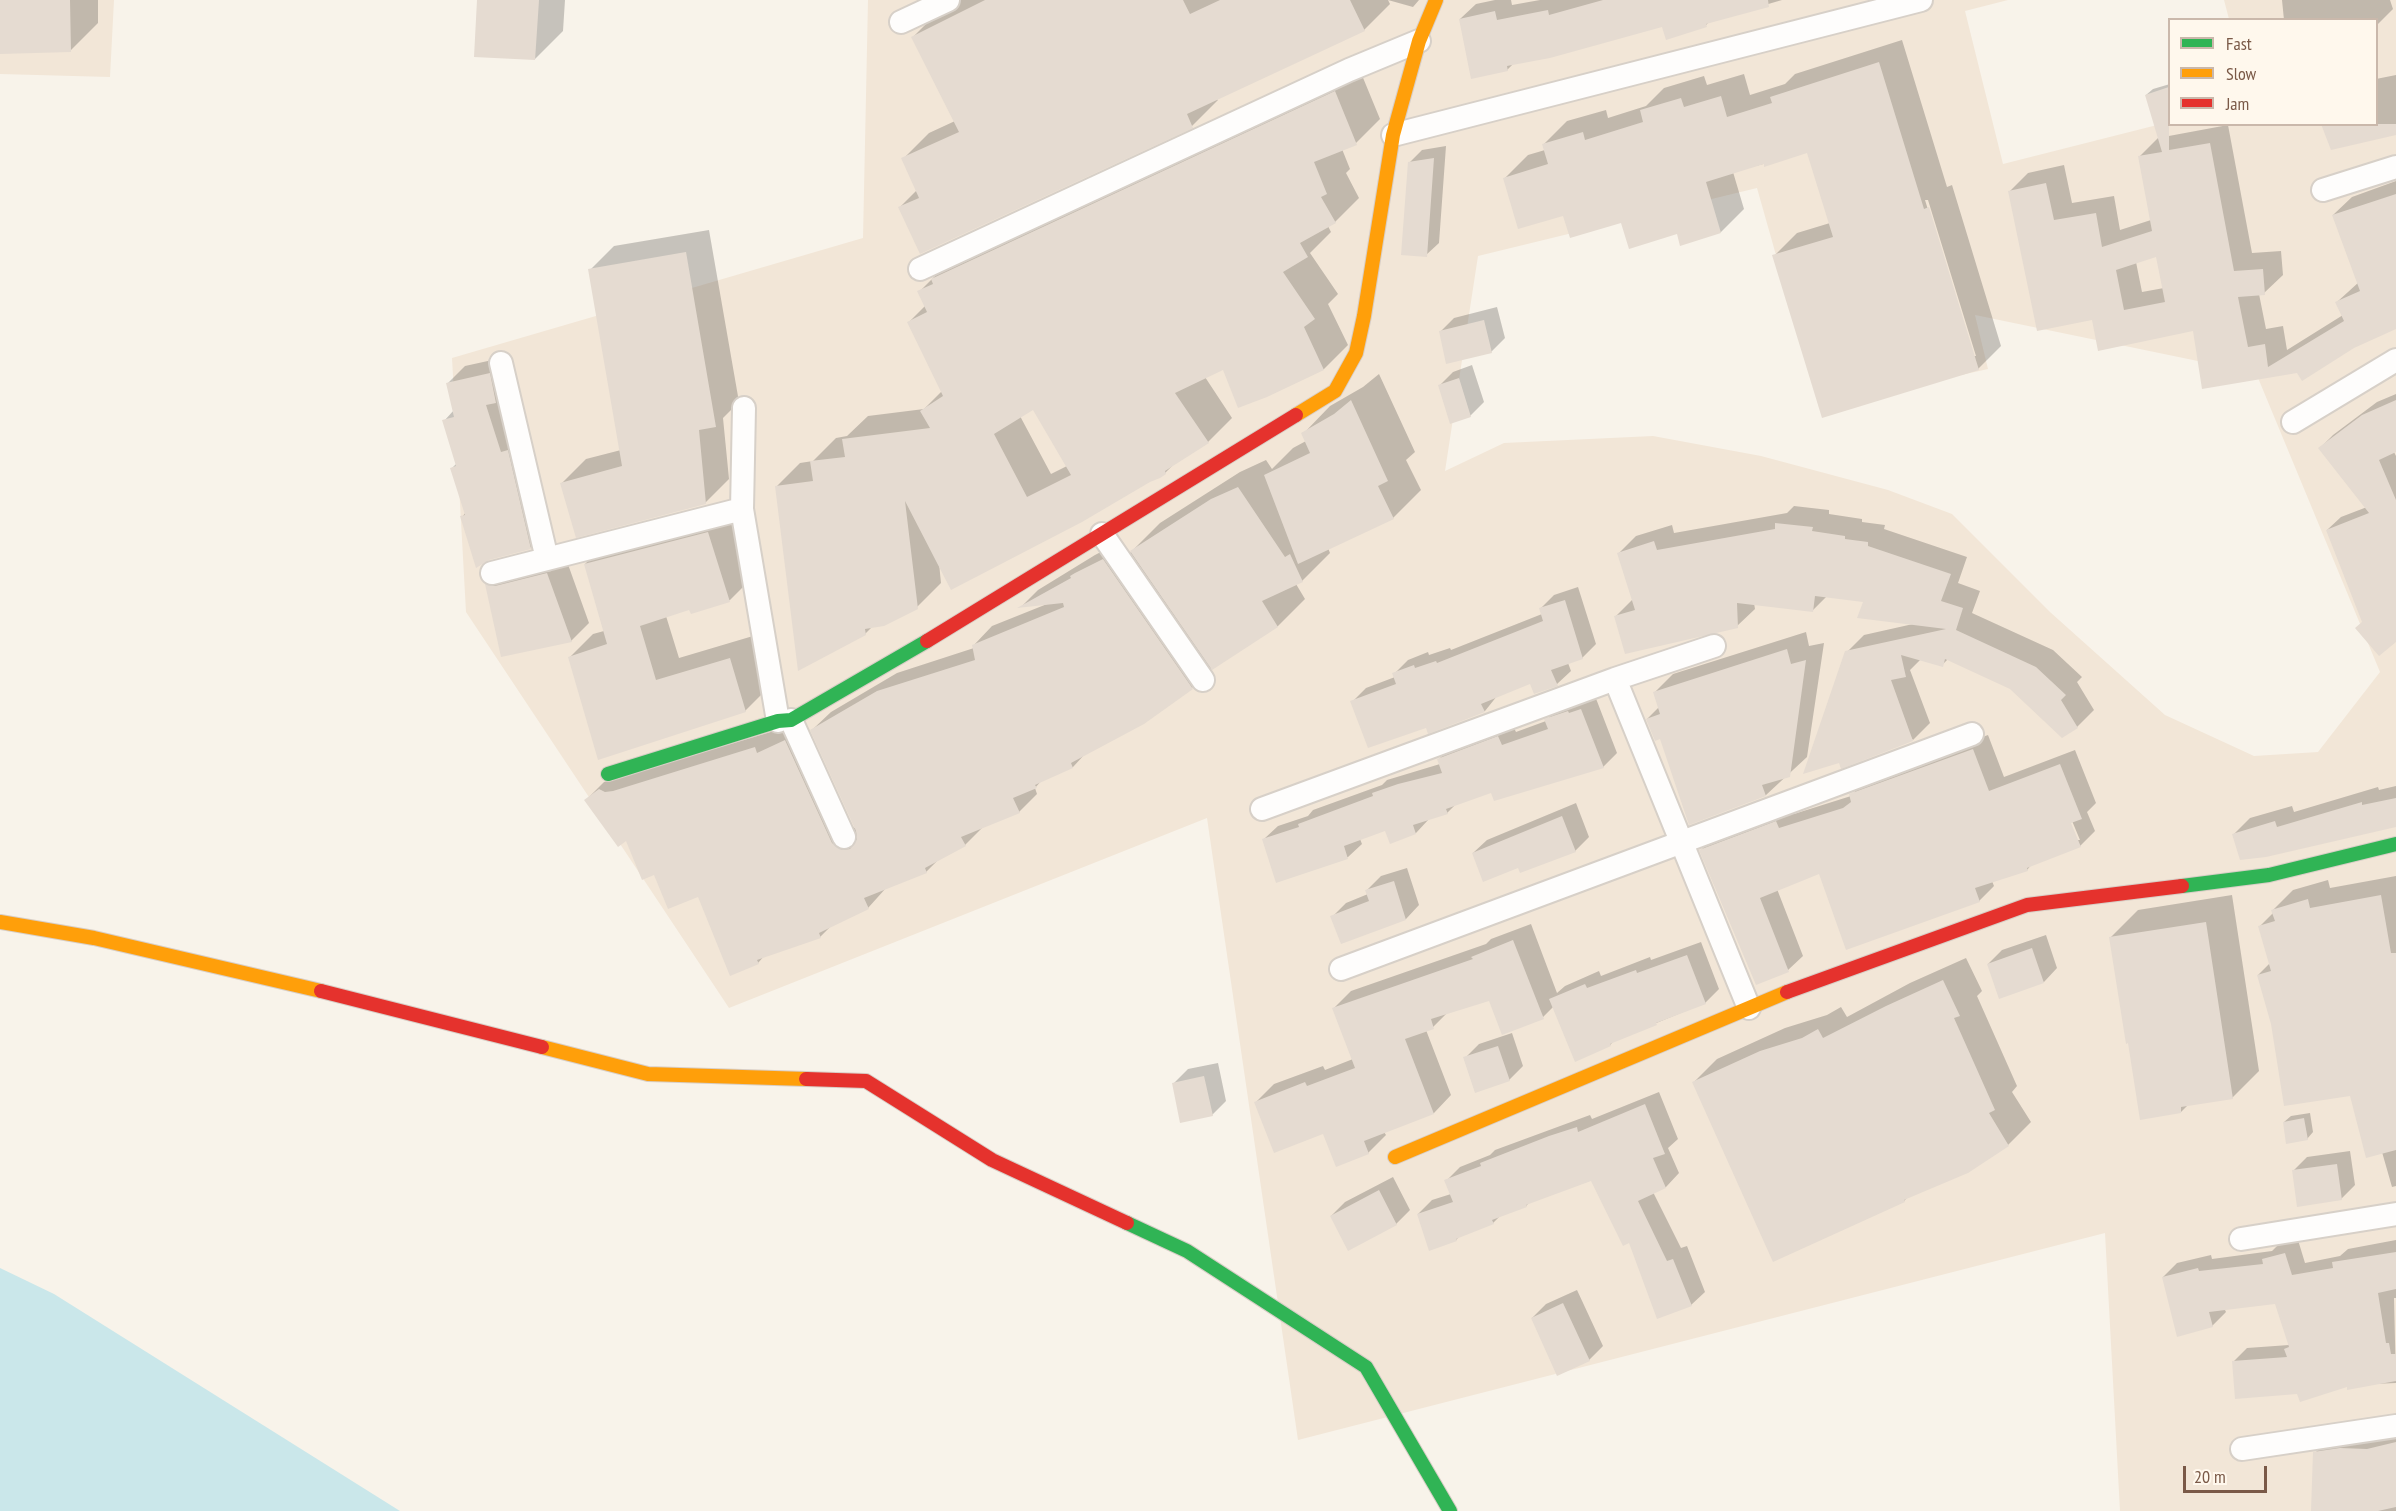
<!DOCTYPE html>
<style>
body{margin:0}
#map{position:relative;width:2396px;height:1511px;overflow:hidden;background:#f8f3ea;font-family:"PT Sans Narrow",sans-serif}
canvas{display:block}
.legend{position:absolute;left:2168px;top:18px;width:210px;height:108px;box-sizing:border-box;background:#fff8ed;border:2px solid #cab8ab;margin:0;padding:8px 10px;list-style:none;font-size:18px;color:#7a5947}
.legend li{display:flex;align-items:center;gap:12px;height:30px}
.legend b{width:30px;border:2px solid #cab8ab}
.scale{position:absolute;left:2183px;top:1466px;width:84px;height:27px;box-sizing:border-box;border:3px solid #7a5947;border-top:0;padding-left:8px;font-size:18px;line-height:21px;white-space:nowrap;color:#7a5947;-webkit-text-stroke:4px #fff8ed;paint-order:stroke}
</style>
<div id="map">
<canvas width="2396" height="1511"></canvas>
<ul class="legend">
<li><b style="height:8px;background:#30b455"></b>Fast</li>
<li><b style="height:8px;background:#ff9f0a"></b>Slow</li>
<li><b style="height:8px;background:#e5322d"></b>Jam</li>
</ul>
<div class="scale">20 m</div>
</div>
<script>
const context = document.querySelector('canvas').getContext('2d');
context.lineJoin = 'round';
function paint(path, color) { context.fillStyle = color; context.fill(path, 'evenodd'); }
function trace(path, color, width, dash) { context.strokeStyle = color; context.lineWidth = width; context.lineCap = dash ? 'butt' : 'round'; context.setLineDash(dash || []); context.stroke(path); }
paint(new Path2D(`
 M0 0H114L110 77 0 74Z
 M868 0H2008L1965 11 2003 164 2169 122 2170 124H2376V20L2229 19 2224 0H2396V1511H2120L2105 1233 1298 1440 1207 818 729 1008 466 612 452 358 863 238ZM1757 188 1819 407 1988 369 1975 315 2256 373 2380 672 2318 752 2254 756 2165 715 2050 612 1952 514 1888 490 1761 456 1653 436 1504 443 1445 471 1478 256Z`), '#f2e6d7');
paint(new Path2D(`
 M0 1268 54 1294 400 1511H0Z`), '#cae7ea');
paint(new Path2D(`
 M0 0H98V23L70 51 0 53Z
 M479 0H565L563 31 535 59Z
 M961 0H1419L1413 7 1388 0 1390 4 1364 30 1217 99 1218 100 1192 126 900 207 917 190 903 159 929 133 955 121 913 37 939 11Z
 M1495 0H1511L1512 5 1540 0H1782L1710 21 1706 25 1663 26 1514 63 1507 70 1460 19 1476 4Z
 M2282 0H2390L2393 9 2376 26V20H2284Z
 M1902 40 1947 187 1952 185 2001 346 1978 369 1774 256 1797 233 1830 223 1808 152 1733 172 1744 209 1721 232 1681 244 1678 233 1622 221 1564 214 1505 178 1528 155 1545 150 1544 144 1567 121 1606 110 1608 118 1646 106 1664 88 1704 76 1707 85 1744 74 1750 95 1785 84 1795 74ZM1925 200H1928L1976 356H1973Z
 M1359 68 1380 119 1356 143 1342 149 1350 169 1346 173 1359 198 1335 222 1328 226 1331 232 1310 253 1338 294 1328 304 1348 345 1324 369 1267 396 1224 368 1205 377 1232 418 1208 442 1175 463 1165 473 939 563 941 583 917 607 873 626 865 634 776 487 800 463 813 461 836 438 847 436 868 416 924 409 942 391 909 322 926 305 919 292 943 268ZM1034 408 1067 466 1051 474 1020 416Z
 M2396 75V134L2376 124V79Z
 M2170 84V110L2152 115 2146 95 2153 89Z
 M2228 125 2252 253 2281 251 2283 275 2264 293 2259 294 2266 329 2283 326 2287 350 2343 315 2337 302 2359 282 2333 215 2352 197 2396 181V327L2298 372 2204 387 2194 329 2093 318 2010 191 2028 173 2064 165 2072 203 2114 196 2120 230 2151 220 2139 157 2158 138ZM2158 255 2164 288 2142 292 2136 262Z
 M1446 146 1439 243 1426 255 1410 162 1422 150Z
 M709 230 739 402 723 418 729 479 705 503 562 483 586 459 621 450 590 270 614 246Z
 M1497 307 1505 338 1491 352 1440 332 1454 318Z
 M506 357 547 531 530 548 462 517 466 512 452 468 457 463 444 421 454 410 448 383 465 366Z
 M1472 365 1484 402 1470 416 1440 385 1453 372Z
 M1379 374 1415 452 1406 460 1421 490 1393 518 1328 548 1330 553 1302 581 1296 584 1305 599 1278 626 1210 669 1192 688 1144 723 1085 754 1073 767 1042 780 1035 788 1037 794 1019 812 984 826 965 845 939 859 926 872 886 888 868 908 831 926 820 937 765 955 758 963 699 895 655 873 626 839 586 800 604 782 804 722 850 824 857 830 812 730 831 712 897 673 974 648V645L992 626 1047 604 1022 606 1038 590 1095 555 1122 541 1130 553 1160 523 1240 472 1266 460 1272 469 1293 448 1306 441 1303 434 1330 406 1363 387Z
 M2396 394V451L2394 452 2396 456V640L2364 621 2327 530 2341 517 2367 507 2320 448 2333 435 2377 402Z
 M1794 506 1829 510V514L1862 519V522L1885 525 1884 529 1967 557 1958 583 1980 591 1972 613 2053 650 2082 677 2077 682 2094 710 2077 727 2011 688 1948 659 1942 665 1921 659 1910 670 1930 723 1913 740 1847 652 1864 635 1913 624 1865 601 1827 596 1812 611 1754 603 1755 609 1737 626 1616 616 1633 599 1619 553 1636 536 1672 525 1674 533 1787 513Z
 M731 510 752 578 730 600 692 613 690 608 666 616 679 658 753 636 768 688 745 711 570 657 593 634 604 631 585 564 608 541Z
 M565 556 589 623 571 641 487 585 505 567Z
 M1578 587 1596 644 1582 658 1568 663 1571 671 1557 684 1531 682 1497 696 1485 711 1427 726 1352 702 1366 688 1395 677 1394 674 1408 660 1428 652 1429 655 1450 648 1451 650 1542 614 1540 609 1554 595Z
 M1806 632 1809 646 1824 643 1807 757 1766 795 1690 823 1661 738 1647 719 1659 707 1655 692 1673 674Z
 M1595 696 1617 753 1603 767 1492 791 1456 804 1447 813 1429 819 1416 833 1386 829 1360 839 1362 844 1348 857 1277 881 1264 839 1278 826 1308 816 1313 810 1382 785 1387 780 1440 764 1439 759 1453 745 1512 724 1516 732 1546 721 1560 706Z
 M1988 735 2004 777 2075 750 2096 803 2087 812 2095 831 2080 846 2032 864 2027 870 1992 881 1994 886 1979 901 1820 872 1777 889 1803 956 1788 970 1701 850 1716 835 1791 807 1794 814 1851 796 1865 780ZM2070 816 2080 840H2076L2067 817Z
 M2396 786V825L2234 834 2250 818 2292 806 2294 812 2378 787 2379 790Z
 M1576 803 1589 837 1575 851 1519 866 1473 853 1487 840Z
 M1407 868 1419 905 1406 919 1332 917 1346 903 1368 894 1367 890 1381 876Z
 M2396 876V1043L2272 1023 2258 975 2270 963 2260 926 2274 912 2273 910 2293 890 2328 880 2330 888Z
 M2232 895 2259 1071 2232 1098 2189 1104 2181 1112 2111 937 2138 910Z
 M1531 924 1557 993 1565 986 1599 971 1601 976 1650 957 1651 960 1701 942 1719 989 1705 1003 1615 1040 1610 1045 1554 1006 1543 1017 1490 999 1448 1012 1433 1027 1426 1030 1451 1095 1434 1113 1384 1132 1386 1135 1368 1153 1256 1102 1274 1084 1323 1066 1325 1070 1353 1059 1334 1008 1351 991 1486 944 1491 939Z
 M2046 935 2057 968 2044 982 1988 964 2002 950Z
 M1966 958 1982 991 1977 996 2017 1086 2012 1092 2031 1122 2008 1145 1908 1197 1904 1201 1694 1082 1717 1059 1785 1028 1827 1015 1841 1007 1847 1017 1910 983Z
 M1512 1033 1523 1066 1509 1080 1465 1058 1479 1044Z
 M2396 1051V1186L2392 1187 2382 1152Z
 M1218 1063 1226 1101 1212 1115 1174 1083 1188 1069Z
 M1659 1092 1678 1139 1668 1148 1679 1173 1666 1187 1653 1192 1681 1248 1687 1246 1705 1292 1691 1305 1629 1241 1592 1180 1530 1202 1526 1206 1500 1216 1493 1223 1460 1236 1456 1240 1418 1214 1432 1200 1451 1194 1446 1181 1460 1167 1490 1155 1495 1150 1590 1115 1592 1119Z
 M2310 1113 2313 1132 2307 1139 2284 1122 2291 1116Z
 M2350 1151 2355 1185 2341 1199 2293 1171 2307 1157Z
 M1393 1177 1410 1210 1396 1224 1349 1249 1331 1216 1345 1202Z
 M2298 1240 2305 1263 2340 1256 2348 1249 2396 1240V1298H2394L2396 1383 2348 1385 2299 1393 2234 1361 2247 1348 2289 1345 2277 1302 2224 1308 2226 1312 2212 1326 2163 1277 2177 1263 2211 1255 2212 1259 2272 1251 2277 1246Z
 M1577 1290 1603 1346 1589 1360 1532 1318 1546 1304Z
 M2396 1432V1511H2313L2315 1453 2329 1439Z`), '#0003');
paint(new Path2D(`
 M0 0H70L71 52 0 54Z
 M477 0H539L535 60 474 57Z
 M985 0H1183L1190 14 1220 0H1350L1365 31 1187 114 1193 128 920 254 898 207 919 198 901 158 959 132 911 37Z
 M1603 0H1768L1769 7 1706 24 1707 27 1666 40 1662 27 1550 58 1507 66 1508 71 1471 79 1459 19 1495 11 1497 20 1548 10 1549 15Z
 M1879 62 1924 209 1929 207 1979 370 1822 418 1772 255 1833 237 1807 153 1764 167V164L1706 182 1721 233 1680 246 1677 234 1629 249 1621 223 1570 238 1563 216 1518 229 1503 178 1548 164 1542 144 1583 132 1585 140 1643 122 1640 110 1681 98 1684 107 1721 96 1727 117 1772 103 1770 97Z
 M2169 87V150L2210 143 2234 271 2263 269 2265 295 2238 297 2248 347 2265 344 2268 367 2344 321 2335 302 2360 291 2332 215 2396 194V329L2354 348 2302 381 2297 373 2202 389 2193 331 2098 351 2092 320 2037 331 2008 191 2046 183 2054 220 2096 213 2102 247 2152 231 2138 156 2162 152 2145 95ZM2156 257 2165 302 2124 310 2116 270Z
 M1335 91 1357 145 1314 162 1327 194 1321 197 1336 223 1300 243 1308 257 1283 272 1315 319 1304 327 1324 370 1267 397 1238 408 1223 370 1175 393 1209 443 1165 471 1166 474 1160 478 1150 482 1082 522 951 590 905 501 918 609 884 626 865 629 866 635 798 671 775 486 813 481 810 461 845 457 842 439 930 428 920 411 943 396 907 322 927 312 917 291 933 284 931 279ZM1033 410 1071 475 1027 497 994 434Z
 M2321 124H2396V135L2331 150Z
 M1434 158 1427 257 1401 255 1408 162Z
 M686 252 716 427 699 430 706 504 576 538 560 483 622 466 588 269Z
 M1484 320 1492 353 1446 364 1439 331Z
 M490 373 496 403 486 405 501 452 508 450 531 549 489 560 476 568 460 516 465 515 450 468 456 466 442 420 454 417 446 383Z
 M1459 378 1471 417 1450 424 1438 385Z
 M1351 400 1388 481 1378 486 1394 519 1298 564 1264 475 1310 453 1301 433 1334 414Z
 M2396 400V452L2379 460 2396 500V642L2379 656 2355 628 2362 622 2326 530 2369 513 2318 448 2362 415Z
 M1238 487 1285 557 1290 554 1303 582 1262 601 1278 627 1212 670 1130 551 1211 499Z
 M1775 523 1813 527 1812 531 1845 536V539L1868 542V546L1951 574 1941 601 1963 608 1956 630 2036 667 2066 695 2061 700 2078 728 2062 738 2010 689 1945 659 1943 667 1901 655 1906 677 1891 680 1913 741 1841 769 1839 763 1803 774 1845 651 1946 629 1857 618 1863 602 1815 596 1813 612 1737 603 1738 628 1625 654 1614 616 1635 610 1617 553 1654 541 1657 550 1775 529Z
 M708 532 730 602 691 614 689 610 640 626 656 680 730 658 746 712 598 760 568 657 607 644 584 564Z
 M1103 559 1193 689 1144 724 1071 763 1073 768 1035 785 1037 788 1013 798 1020 813 961 837 966 846 925 868 927 873 864 898 869 909 819 933 821 938 757 960 759 964 730 976 698 897 668 909 654 875 642 880 626 841 618 847 584 800 599 789 605 792 613 791 755 747 757 753 785 740 832 843 842 850 850 849 857 839 856 831 810 730 877 691 975 660 972 645 1064 607 1063 603 1017 608 1071 578 1070 576 1075 573Z
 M547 573 572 642 501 657 485 584 495 586Z
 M1565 600 1583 659 1551 670 1558 686 1534 694 1530 684 1481 704 1485 712 1428 734 1426 728 1368 748 1350 701 1396 684 1392 673 1414 665 1415 668 1436 661 1437 663 1543 621 1539 608Z
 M1787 649 1791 664 1806 660 1790 777 1762 785 1766 796 1689 825 1660 739 1655 741 1646 719 1660 714 1653 692Z
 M1581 709 1604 768 1494 801 1491 793 1446 809 1448 814 1413 825 1416 834 1390 844 1385 831 1344 846 1348 859 1276 883 1262 839 1299 827 1298 824 1373 796 1372 793 1398 784 1442 773 1437 759 1498 736 1502 745 1548 729 1544 719 1568 711 1569 713Z
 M1973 749 1989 791 2060 764 2082 819 2071 823 2081 847 2027 868 2028 871 1975 888 1980 902 1846 950 1819 874 1760 898 1789 972 1756 985 1699 850 1776 821 1779 828 1843 808 1851 802 1849 794Z
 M2396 798V827L2266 857 2240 860 2232 834 2275 821 2277 827 2362 802V805Z
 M1562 816 1576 852 1520 873 1518 868 1483 882 1472 853Z
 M1394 881 1406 920 1341 944 1330 916 1369 901 1365 890Z
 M2381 895 2391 953H2396V1150L2366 1158 2350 1096 2284 1106 2271 1024 2257 975 2271 971 2258 926 2275 921 2271 910 2308 899 2310 908Z
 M2206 922 2233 1099 2181 1107V1113L2140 1120 2128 1043 2126 1044 2109 937Z
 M1513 940 1544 1019 1502 1035 1489 1001 1431 1019 1434 1029 1405 1039 1434 1114 1364 1141 1369 1154 1336 1167 1323 1134 1274 1153 1254 1102 1305 1082 1307 1086 1355 1068 1332 1008 1473 959 1471 957Z
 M2032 948 2044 983 1999 999 1987 964Z
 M1687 955 1706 1004 1656 1023 1657 1025 1610 1044 1611 1046 1575 1062 1549 999 1585 984 1587 988 1636 970 1637 973Z
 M1943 980 1960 1016 1954 1018 1995 1110 1989 1113 2009 1146 1968 1173 1904 1200 1905 1202 1773 1262 1692 1082 1760 1051 1802 1038 1818 1029 1823 1038 1886 1006Z
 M1498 1046 1510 1081 1475 1093 1463 1057Z
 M1204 1076 1213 1116 1180 1123 1172 1083Z
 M1645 1104 1665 1154 1653 1158 1666 1188 1638 1201 1667 1261 1673 1259 1692 1306 1657 1319 1629 1243 1623 1246 1591 1181 1526 1205 1527 1207 1492 1220 1494 1224 1456 1239 1457 1241 1429 1251 1417 1214 1453 1202 1444 1180 1481 1166 1480 1163 1549 1136 1577 1127 1578 1132Z
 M2304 1118 2308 1140 2286 1144 2283 1122Z
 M2337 1164 2342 1200 2297 1207 2292 1170Z
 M1379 1190 1397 1225 1348 1251 1330 1216Z
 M2396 1252V1289L2378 1293 2386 1343H2389L2391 1354H2396V1381L2347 1390V1387L2300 1402 2297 1394 2235 1399 2232 1361 2287 1357 2284 1349 2289 1347 2275 1304 2209 1312 2213 1327 2177 1337 2162 1277 2198 1268 2199 1271 2263 1264 2262 1259 2285 1253 2292 1275 2333 1268 2332 1262Z
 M1563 1303 1590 1361 1557 1376 1531 1318Z
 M2396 1442V1507L2378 1511H2311L2313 1452 2340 1448 2367 1449Z`), '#e5dbd1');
const street = new Path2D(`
 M901 22 948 0
 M1393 135 1921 0
 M2323 190 2396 167
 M920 269 1349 70 1419 41
 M501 363 547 559
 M2293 422 2396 360
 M742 509 744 408
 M1102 534 1203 680
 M492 573 742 509 778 721
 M1615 679 1749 1008
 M791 720 844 837
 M1262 809 1615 679 1714 646
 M1341 969 1972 734
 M2241 1239 2396 1214
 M2242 1449 2396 1426`);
const fast = new Path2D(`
 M608 774 778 721 791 720 927 641
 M2182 886 2269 875 2396 844
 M1127 1223 1187 1251 1366 1367 1450 1511`);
const slow = new Path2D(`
 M1296 415 1335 391 1356 353 1364 316 1393 135 1419 41 1436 0
 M0 922 94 938 321 991
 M542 1047 648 1074 806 1079
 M1395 1157 1787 992`);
const jam = new Path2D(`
 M927 641 1296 415
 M321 991 542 1047
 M1787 992 2027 905 2182 886
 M806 1079 866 1081 992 1160 1127 1223`);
trace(street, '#d7d0c8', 26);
trace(fast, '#d8cec6', 16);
trace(slow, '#d8cec6', 16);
trace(jam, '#d8cec6', 16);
trace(street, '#fefdfc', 22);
trace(fast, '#30b455', 14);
trace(slow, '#ff9f0a', 14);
trace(jam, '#e5322d', 14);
</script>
